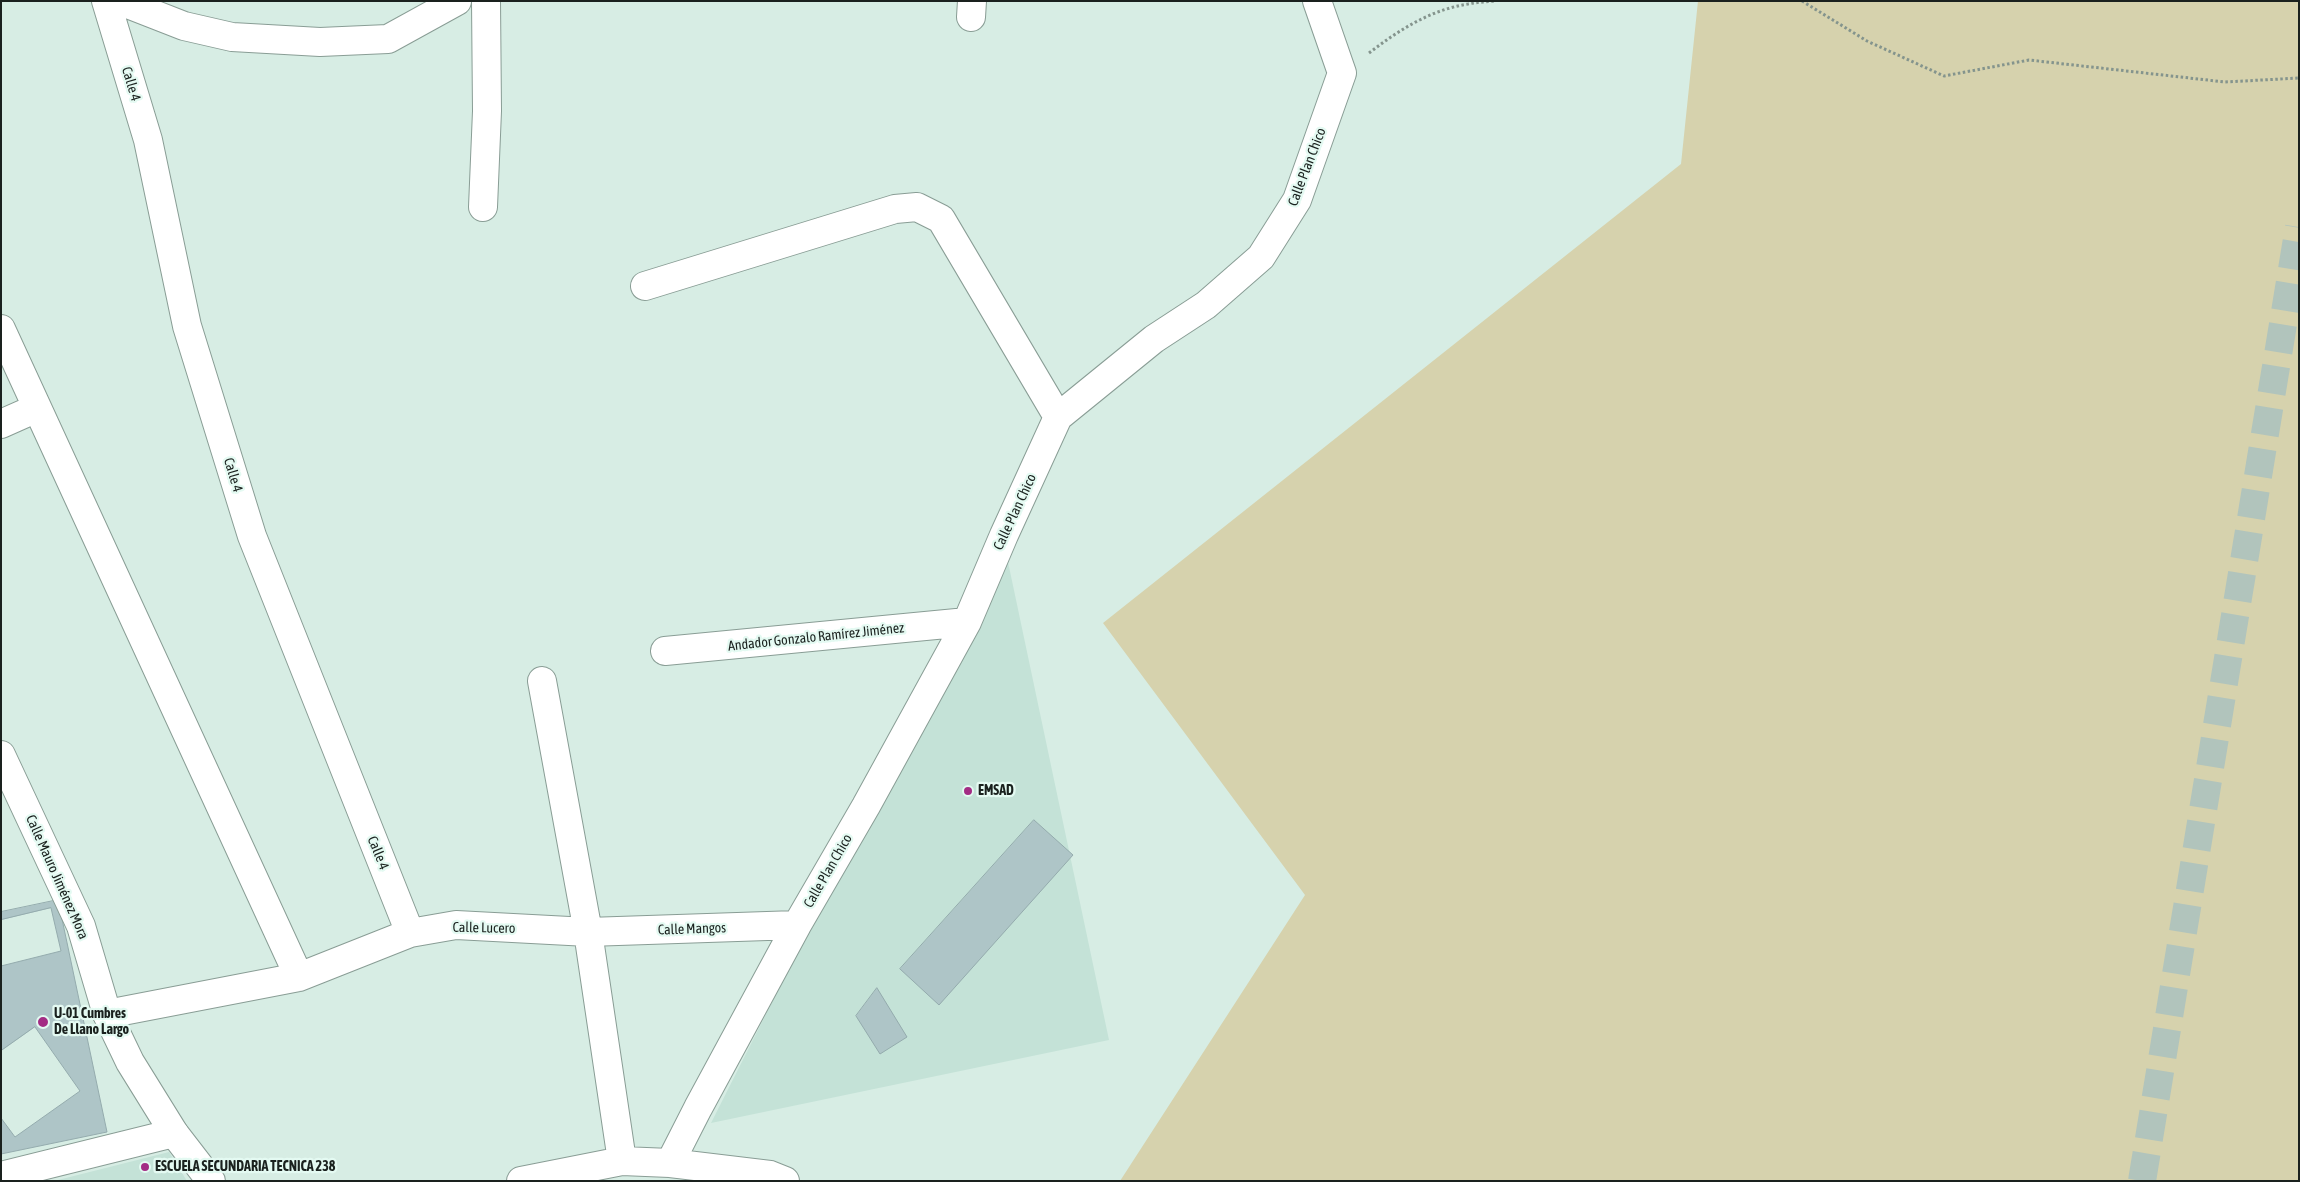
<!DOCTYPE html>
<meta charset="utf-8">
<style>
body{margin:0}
#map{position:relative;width:2300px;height:1182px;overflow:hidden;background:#d7ede4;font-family:"Asap Condensed",sans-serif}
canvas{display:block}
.frame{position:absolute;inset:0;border:2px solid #1a211e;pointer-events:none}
</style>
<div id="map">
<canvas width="2300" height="1182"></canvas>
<div class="frame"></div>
</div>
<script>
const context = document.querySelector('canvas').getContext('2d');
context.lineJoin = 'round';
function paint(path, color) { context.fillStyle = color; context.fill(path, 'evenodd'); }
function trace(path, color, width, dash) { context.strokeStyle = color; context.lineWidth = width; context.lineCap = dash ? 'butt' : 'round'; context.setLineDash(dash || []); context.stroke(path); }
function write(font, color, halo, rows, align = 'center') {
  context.font = font + ' "Asap Condensed",sans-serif'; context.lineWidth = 4.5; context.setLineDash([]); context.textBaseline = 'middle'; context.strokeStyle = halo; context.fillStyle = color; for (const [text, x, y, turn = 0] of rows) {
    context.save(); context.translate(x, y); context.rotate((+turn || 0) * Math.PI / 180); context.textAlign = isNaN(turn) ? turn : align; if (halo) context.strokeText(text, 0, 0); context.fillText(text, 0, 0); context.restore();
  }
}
paint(new Path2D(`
 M1004 543 1109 1040 711 1123Z
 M169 1152 187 1181H54Z`), '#c4e2d7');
paint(new Path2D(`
 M1698 1H2299V1181H1120L1305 895 1103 623 1681 164Z`), '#d6d2ad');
const building = new Path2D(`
 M1034 820 1073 855 939 1005 900 969Z
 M58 900 107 1132 1 1154V912Z
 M51 908 61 951 1 966V920Z
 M877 988 907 1037 880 1054 856 1016Z
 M35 1027 80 1091 15 1137 1 1118V1051Z`);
paint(building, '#aec5c7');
trace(building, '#94abad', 1);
trace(new Path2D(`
 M2142 1181 2299 227`), '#b1c4bc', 28, [28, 14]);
const minor = new Path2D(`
 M106 1 148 140 187 326 252 536 410 933
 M120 1 184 26 232 37 320 42 388 39 457 1
 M971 17 972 1
 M483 207 487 111 486 1
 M645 286 895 209 917 207 941 219 1058 417
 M1 329 299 977
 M1 424 37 408
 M665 651 967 622
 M542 681 588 932 622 1161
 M107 1014 299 977 410 933 456 925 588 932 797 925
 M670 1163 698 1108 797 925 866 806 967 622 1004 535 1058 417 1154 339 1206 305 1261 257 1297 200 1342 73 1317 1
 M1 1176 174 1133
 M521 1181 622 1161 670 1163 770 1175 785 1181`);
const tertiary = new Path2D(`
 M1 755 81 926 107 1014 130 1062 174 1133 211 1181`);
trace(minor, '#899d95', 30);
trace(tertiary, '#899d95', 30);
trace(new Path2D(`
 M1802 1 1867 41 1944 76 2029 60 2225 82 2299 78
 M1369 53C1399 30 1430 10 1468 4 1477 2 1486 2 1495 1`), '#84948d', 3, [2.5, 2.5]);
trace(minor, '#fff', 28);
trace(tertiary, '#fff', 28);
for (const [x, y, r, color] of [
 [968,791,5,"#a32c84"],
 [43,1022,6,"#a32c84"],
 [145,1167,5,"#a32c84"]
]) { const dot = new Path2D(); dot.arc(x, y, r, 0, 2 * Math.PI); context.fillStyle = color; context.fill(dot); trace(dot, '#e4faf2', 2); }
write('14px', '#1a211e', '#e4faf2', [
 ["Calle 4",131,84,73],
 ["Calle Plan Chico",1307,167,-69],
 ["Calle 4",233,475,73],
 ["Calle Plan Chico",1015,512,-65],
 ["Andador Gonzalo Ramírez Jiménez",816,637,-6],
 ["Calle 4",378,853,68],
 ["Calle Plan Chico",828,871,-60],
 ["Calle Mauro Jiménez Mora",57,877,66],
 ["Calle Lucero",484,928,1],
 ["Calle Mangos",692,929,-2]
]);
write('bold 14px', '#1a211e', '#e4faf2', [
 ["EMSAD",978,791],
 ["U-01 Cumbres",54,1014],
 ["De Llano Largo",54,1030],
 ["ESCUELA SECUNDARIA TECNICA 238",155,1167]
], 'left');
</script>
